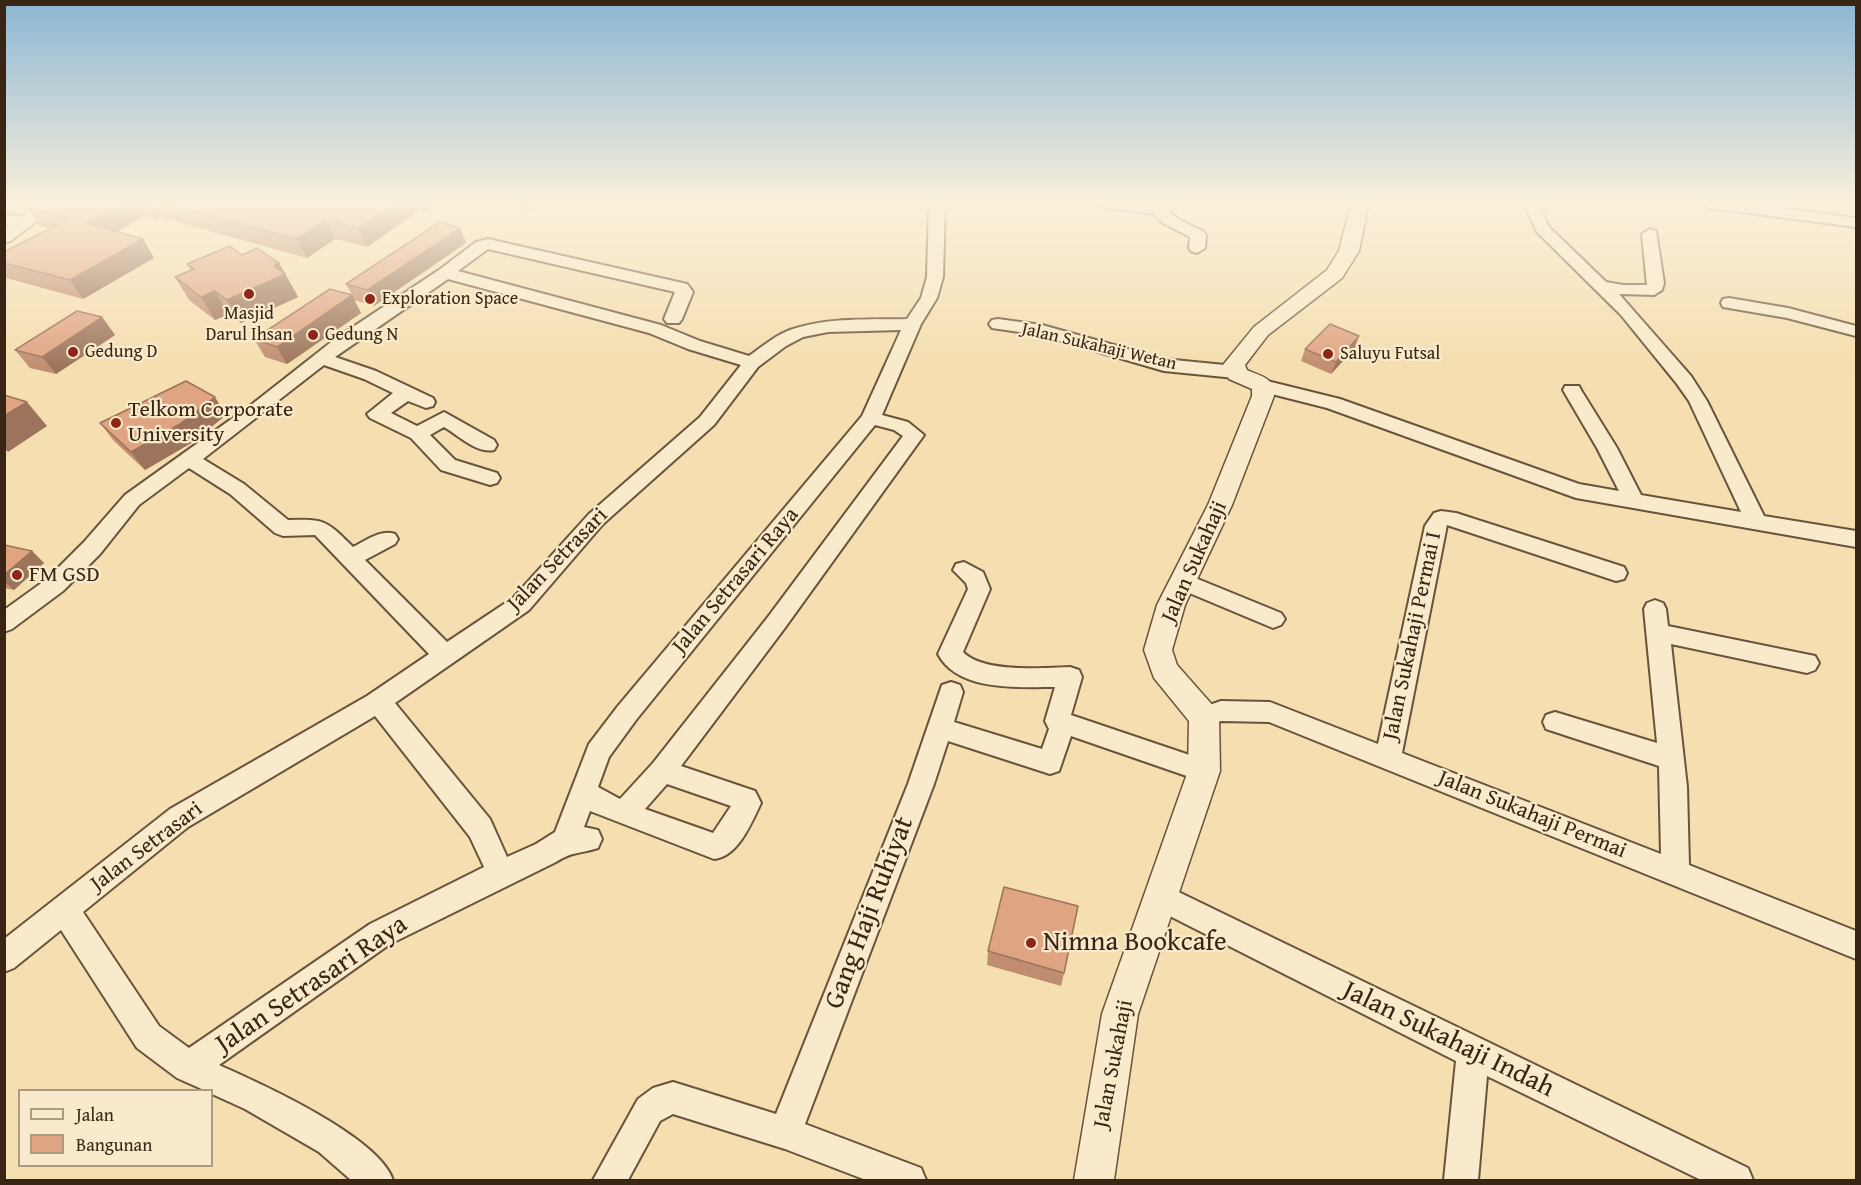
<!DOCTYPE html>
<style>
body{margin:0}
#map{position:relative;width:1861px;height:1185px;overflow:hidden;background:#f5deaf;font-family:"Gentium Book Plus",serif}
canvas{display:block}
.frame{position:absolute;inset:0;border:6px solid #3a2515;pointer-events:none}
.legend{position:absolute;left:18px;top:1089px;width:195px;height:78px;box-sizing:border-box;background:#f8eacb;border:2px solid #ac9b82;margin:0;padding:8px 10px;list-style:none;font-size:18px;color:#3a2515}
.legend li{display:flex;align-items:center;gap:12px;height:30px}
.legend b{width:30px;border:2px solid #ac9b82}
</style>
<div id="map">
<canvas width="1861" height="1185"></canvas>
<div class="frame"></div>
<ul class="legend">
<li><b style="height:8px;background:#f8eacb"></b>Jalan</li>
<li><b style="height:16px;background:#dfa482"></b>Bangunan</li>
</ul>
</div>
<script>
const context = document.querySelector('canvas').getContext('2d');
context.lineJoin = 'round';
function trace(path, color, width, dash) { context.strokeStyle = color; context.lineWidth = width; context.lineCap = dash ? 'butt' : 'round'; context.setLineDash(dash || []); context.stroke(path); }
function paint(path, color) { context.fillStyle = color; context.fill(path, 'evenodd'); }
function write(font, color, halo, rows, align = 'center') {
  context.font = font + ' "Gentium Book Plus",serif'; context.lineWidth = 4.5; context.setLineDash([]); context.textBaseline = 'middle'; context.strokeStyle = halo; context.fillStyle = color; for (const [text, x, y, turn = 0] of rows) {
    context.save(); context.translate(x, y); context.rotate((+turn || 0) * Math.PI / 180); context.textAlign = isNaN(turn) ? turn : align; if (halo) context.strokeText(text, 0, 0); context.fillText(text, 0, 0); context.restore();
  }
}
const minor = new Path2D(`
 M929 203H945L943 277 937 298 921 324 882 415 908 422 924 435 784 629 681 766 755 791 761 803C752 822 738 857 714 859L590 811 584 827 598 830 602 839 598 848C580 854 573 851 556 862L390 944 219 1065C262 1084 379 1137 393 1180H351L319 1152 245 1109 212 1094V1090H204L177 1078 137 1048 61 930 14 968 4 972V939L170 809 367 696 429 654 315 535 283 536 275 533 230 494 189 468 139 505 100 554 63 591 12 629 4 632V610L47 579 84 542 125 495 251 405 335 339 439 270 476 242 488 239 687 284 693 292 682 319 679 323H667L664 319 675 292 488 249 458 271 661 325 700 341 749 356C763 346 777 334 793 329 829 317 870 320 907 319L921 298 927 277ZM448 279 649 333 688 349 741 365 700 417 589 514 513 598 447 642 365 560 395 544 398 539 395 534C380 529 366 541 353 547 326 520 325 519 288 520L244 484 203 459 324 365 364 379 393 393 367 414 370 418 411 438 441 470 490 485 497 483 500 478 497 473 455 460 430 435 444 427C458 435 477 454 494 450L497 445 494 440 444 412 417 426 391 413 408 401 426 408 433 406 435 402 433 398 376 371 335 357ZM901 330 862 416 618 706 589 744 555 832 536 844 507 857 490 819 395 703 529 610 603 524 714 425 758 367 786 346 803 337 828 332ZM875 425 894 430 903 436 768 617 653 763 620 799 598 787 609 757 636 720ZM375 716 470 837 484 867 370 924 189 1048 159 1026 83 912 188 827ZM667 784 731 806 713 833 645 809Z
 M1097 203 1151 205 1180 203 1173 210 1168 211 1178 219 1204 232 1206 235 1205 248 1197 253 1191 251 1189 248 1190 237 1163 223 1154 214 1105 208Z
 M1523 203H1538L1549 227 1606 282 1623 285H1647L1642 234 1650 229 1656 231 1664 283 1662 290 1654 295 1619 294 1691 376 1707 401 1764 516 1856 531V547L1576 498 1327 408 1256 390 1254 386 1256 382 1263 380 1340 399 1579 484 1619 491 1597 448 1563 390 1565 386H1579L1581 390 1617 448 1641 495 1741 512 1689 401 1677 384 1621 315 1537 232Z
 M1701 203H1740L1856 218V227L1709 208Z
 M4 214 32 219 35 222 27 227 4 224Z
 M1729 298 1788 308 1856 326V336L1787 318 1723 307 1721 303 1723 299Z
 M998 319 1042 325 1164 359 1235 366 1241 368 1244 372 1241 376 1235 378 1164 371 1040 335 992 328 989 324 992 320Z
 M1441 511 1456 513 1624 567 1627 573 1624 579 1616 581 1447 525 1402 753 1661 854 1659 766 1546 729 1543 722 1546 715 1555 712 1657 743 1644 609 1647 603 1655 600 1663 603 1666 609 1668 626 1815 656 1819 663 1815 670 1807 673 1671 644 1687 787 1689 865 1856 931V959L1269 722 1221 721 1204 727 1195 724 1192 717 1195 710 1221 701 1270 702 1378 744 1425 526 1434 513Z
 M964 562 983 572 990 589 963 652C983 673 1042 668 1070 667L1079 670 1082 677 1071 715 1213 763 1217 771 1213 779 1204 782 1071 736 1059 771 1050 774 948 741 934 784 805 1124 921 1168 926 1180H866L785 1149 673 1114 660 1121 628 1180H593L638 1099 653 1088 673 1082 776 1114 908 784 942 685 951 682 960 685 963 692 954 722 1042 749 1049 729 1045 721 1055 687C1019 687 958 692 938 654L968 589 966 583 953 570 956 564Z
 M1183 573 1281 613 1285 619 1281 625 1273 628 1175 587 1172 581 1175 575Z
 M1162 884 1748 1168 1753 1180H1701L1487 1076 1478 1180H1444L1456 1061 1152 907 1148 897 1152 887Z`);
const tertiary = new Path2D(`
 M40 203H60L11 241 4 243V228Z
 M1351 203H1369L1359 251 1342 278 1268 335 1245 365 1247 370C1262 377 1274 377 1274 396L1232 505 1185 605 1172 650 1177 665 1215 708 1219 717 1220 771 1138 1014 1114 1180H1074L1102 1014 1188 771 1189 721 1154 678 1144 650 1157 605 1208 505 1252 396V389L1229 379 1223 365 1254 327 1327 270 1339 251Z`);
trace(minor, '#69533c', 4);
trace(tertiary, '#69533c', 3);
paint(minor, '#f8eacb');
paint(tertiary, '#f8eacb');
paint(new Path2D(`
 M37 203H438L425 211 420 210 367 247 335 239 307 258 159 217 157 220 144 216 116 232 154 258 83 299 6 278 4 276V252L50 229 40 226 27 207Z
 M495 203H538L528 211 495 204Z
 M466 243 374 306 354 300 361 313 287 364 265 357 254 339 352 295 346 284Z
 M242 255 279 263 298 297 241 323 229 314 215 320 189 300 175 277 191 270 187 264Z
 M102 317 115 335 56 374 30 368 15 350Z
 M1355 348 1331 374 1301 361 1305 349Z
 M226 415 193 442 145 470 114 441 100 423Z
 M4 545 32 551 44 563 14 590 4 588Z
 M988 951 1064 973 1061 986 987 965Z`), '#c08d70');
paint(new Path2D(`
 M124 203H135L144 216 98 242 86 223Z
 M147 203H150L159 217 157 220Z
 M397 203H417L420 210 367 247 358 228Z
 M422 203H438L425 211Z
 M525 203H538L528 211Z
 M326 220 335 239 307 258 297 239Z
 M460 228 466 243 374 306 367 290Z
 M143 239 154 258 83 299 70 280Z
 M279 263 298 297 241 323 227 300 274 266Z
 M215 291 229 314 215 320 201 297Z
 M352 295 361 313 287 364 277 347Z
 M102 317 115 335 56 374 42 357Z
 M1359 336 1355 348 1331 374 1336 362Z
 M215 397 226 415 193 442 145 470 131 452Z
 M27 402 47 426 8 452 4 448V416Z
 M32 551 44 563 14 590 4 581V575Z`), '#9c735b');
const building = new Path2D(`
 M37 203H124L86 223 143 239 70 280 4 263V252L68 219 27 207Z
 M162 203H397L358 228 326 220 297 239Z
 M440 222 460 228 367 290 346 284Z
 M230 246 242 255 257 248 279 263 274 266 285 274 227 300 215 291 201 297 175 277 194 269 187 264Z
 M330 289 352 295 277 347 254 339Z
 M77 311 102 317 42 357 15 350Z
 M1330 324 1359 336 1336 362 1305 349Z
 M186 381 215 397 180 424 131 452 100 423Z
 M4 395 27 402 4 416Z
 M4 545 32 551 4 575Z
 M1004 887 1078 906 1064 973 988 951Z`);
paint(building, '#dfa482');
trace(building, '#9c735b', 1.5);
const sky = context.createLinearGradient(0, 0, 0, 369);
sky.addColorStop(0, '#8bb6d4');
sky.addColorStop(0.55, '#faf0db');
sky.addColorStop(1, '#faf0db00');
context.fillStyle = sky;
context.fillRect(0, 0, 1861, 369);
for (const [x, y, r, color] of [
 [249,294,6,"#8f2418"],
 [370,299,6,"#8f2418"],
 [313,335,6,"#8f2418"],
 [73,352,6,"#8f2418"],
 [1328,354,6,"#8f2418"],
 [116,423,6,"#8f2418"],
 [17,575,6,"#8f2418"],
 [1031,943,6,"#8f2418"]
]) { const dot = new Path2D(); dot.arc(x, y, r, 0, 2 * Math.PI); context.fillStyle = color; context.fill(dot); trace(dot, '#f8eacb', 2); }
write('18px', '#3a2515', '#f8eacb', [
 ["Exploration Space",382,299],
 ["Masjid",249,314,"center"],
 ["Darul Ihsan",249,335,"center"],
 ["Gedung N",325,335],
 ["Gedung D",85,352],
 ["Saluyu Futsal",1340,354]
], 'left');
write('18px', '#3a2515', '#f8eacb', [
 ["Jalan Sukahaji Wetan",1099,347,13]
]);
write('22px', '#3a2515', '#f8eacb', [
 ["Telkom Corporate",128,410],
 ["University",128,435],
 ["FM GSD",29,575]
], 'left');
write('22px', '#3a2515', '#f8eacb', [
 ["Jalan Setrasari",558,560,-46],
 ["Jalan Sukahaji",1195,562,-66],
 ["Jalan Setrasari Raya",736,581,-50],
 ["Jalan Sukahaji Permai I",1413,636,-78],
 ["Jalan Sukahaji Permai",1532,815,22],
 ["Jalan Setrasari",147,847,-37],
 ["Jalan Sukahaji",1114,1064,-79]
]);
write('27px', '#3a2515', '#f8eacb', [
 ["Gang Haji Ruhiyat",870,913,-69],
 ["Jalan Setrasari Raya",312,985,-34],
 ["Jalan Sukahaji Indah",1448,1040,26]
]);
write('27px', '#3a2515', '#f8eacb', [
 ["Nimna Bookcafe",1043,943]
], 'left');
</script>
